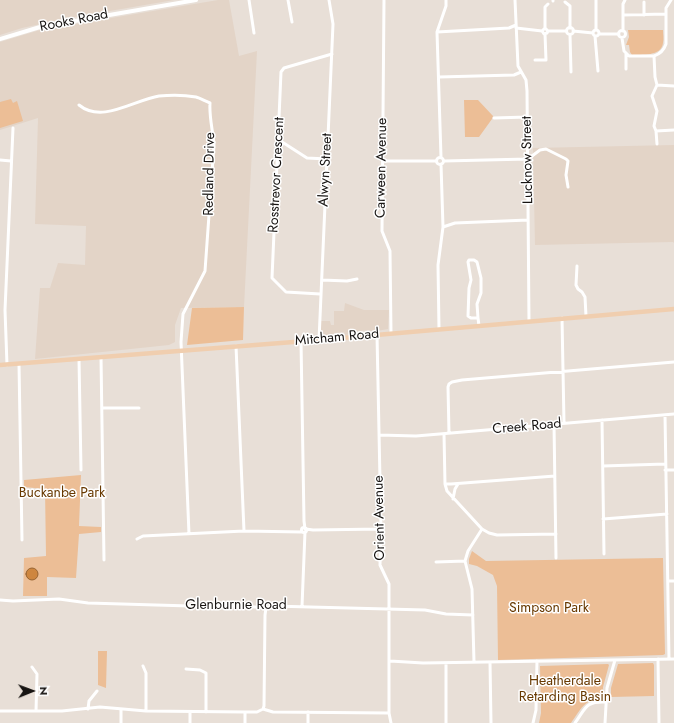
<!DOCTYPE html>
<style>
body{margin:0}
#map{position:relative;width:674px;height:723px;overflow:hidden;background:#e8dfd7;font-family:Jost,sans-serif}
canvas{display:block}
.north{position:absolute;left:12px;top:671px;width:40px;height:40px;-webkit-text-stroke:3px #fff;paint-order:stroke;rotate:89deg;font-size:11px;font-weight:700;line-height:16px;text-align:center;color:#171412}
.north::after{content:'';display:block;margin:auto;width:14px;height:18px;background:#171412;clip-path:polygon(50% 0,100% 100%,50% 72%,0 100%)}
</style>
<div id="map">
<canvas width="674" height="723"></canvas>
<div class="north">N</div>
</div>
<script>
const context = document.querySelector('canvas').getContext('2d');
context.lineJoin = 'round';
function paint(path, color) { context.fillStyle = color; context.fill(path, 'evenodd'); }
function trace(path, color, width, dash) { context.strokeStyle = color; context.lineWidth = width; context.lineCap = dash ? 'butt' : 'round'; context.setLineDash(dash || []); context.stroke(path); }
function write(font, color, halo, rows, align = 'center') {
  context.font = font + ' Jost,sans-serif'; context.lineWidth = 3; context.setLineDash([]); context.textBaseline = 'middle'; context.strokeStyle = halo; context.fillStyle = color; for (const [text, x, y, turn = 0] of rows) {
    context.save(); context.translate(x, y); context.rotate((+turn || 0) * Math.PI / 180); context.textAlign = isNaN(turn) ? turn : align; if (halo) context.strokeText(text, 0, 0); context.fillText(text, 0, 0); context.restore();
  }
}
paint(new Path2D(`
 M0 0H174L69 18 22 28 0 35Z
 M218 0H229L239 56 257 51 244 307 181 308 175 325V342L169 345 35 359 40 288H50L58 263 85 265 86 226 35 224 38 118 0 130V42L40 30Z
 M674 145V243L673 242 535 245 533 148Z
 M345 303 364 310H389L388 329 371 332 369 330 356 331 354 334 345 335 344 332 335 333 334 335H322L321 334V321H330L331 325H334V311H344Z`), '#e3d4c7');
paint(new Path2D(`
 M628 30H663C663 34 664 39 663 43 661 57 642 54 632 55L630 52 629 45H626L629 37Z
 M11 99 13 103 17 101 23 121 0 128V102Z
 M464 100H478L493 116 492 119 479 137H465Z
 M244 307 243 340 187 345 192 308Z
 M81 475 79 526 101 527V532L79 534 76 578 47 577V596H23L24 558 46 556 45 489 24 487V480Z
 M472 551 486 561 663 558 665 654 663 655 498 660 497 586 493 575 477 566 469 564V559Z
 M98 651H107L106 688 98 685Z
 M653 663 654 665V696L611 697V688L618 664Z
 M608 664 609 665 603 687V698C583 700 582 708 571 723H539L541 713 540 666Z`), '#ecbe96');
const water = new Path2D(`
 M26 574a6 6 0 1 1 12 0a6 6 0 1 1-12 0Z`);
paint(water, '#ce863f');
trace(water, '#976432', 1);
trace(new Path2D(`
 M249 0 254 33
 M288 0 292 22
 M384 0 382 231 390 251 391 333
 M515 0 518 66 526 80 527 91 529 321
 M553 0V1
 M565 2 570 6V28
 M644 2V15
 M623 15 665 14
 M566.5 31a3.5 3.5 0 1 1 7 0a3.5 3.5 0 1 1-7 0Z
 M516 28 542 31 544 34 547 33 548 31 545 28 542 31
 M545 28V7L548 4
 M593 33a3 3 0 1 1 6 0a3 3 0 1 1-6 0Z
 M596 30V0
 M618.5 34a3.5 3.5 0 1 1 7 0a3.5 3.5 0 1 1-7 0Z
 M548 31H566
 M573 31 593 33
 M623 31V4L625 0
 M437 32 509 28 516 25
 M599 34H619
 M570 35 571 72
 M595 36 598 71
 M622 38 624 51 629 56H654C660 54 664 50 666 44V8L671 0
 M654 56 655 77 657 85 652 96 657 111 654 126 656 131 674 130
 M535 60H546L545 34
 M626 69V54
 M439 77 514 75 521 72
 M657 85 674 86
 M79 105C102 124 134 100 159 96 169 95 185 95 196 97 200 98 205 101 210 103 209 117 213 131 214 145L205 271 183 314 181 342 189 534
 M494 118 527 117
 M656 131 657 144
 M279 140 307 158 327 159
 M441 157 437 32 446 6V0
 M436.5 161a3.5 3.5 0 1 1 7 0a3.5 3.5 0 1 1-7 0Z
 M0 160 11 161
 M383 161H436
 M444 161 528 159 540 150 546 149 566 159 568 161 566 175 568 187
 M443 227 455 223 528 220
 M577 266 576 285 578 289 582 292 585 297 586 316
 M322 280 347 281 357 279
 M320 294 286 292 272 278 281 72 284 68 332 54
 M478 318 477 304 481 293V278L477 262 474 260H469L468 262 471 280 469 288 468 316 471 318H478L479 326
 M562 318 564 423
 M439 329 438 265 443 227 441 164
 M377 335 381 529 380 565 389 584V713L391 723
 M319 340 333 24 329 0
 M301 341 304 521 305 529
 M236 346 244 531
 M101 357 104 560
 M79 359 81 470
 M19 364 22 540
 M7 365 5 310 13 128
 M102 408H139
 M665 415 669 659
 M602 420 604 554
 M554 424 556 558
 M449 433 448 387 449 384 452 382 462 380 674 362
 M444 434 445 484 447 491 482 529 489 533 497 535 556 534
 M379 435 416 436 674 414
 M603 466 665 464
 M665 470H674
 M445 484H451L555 476
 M453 499 455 489 458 484
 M603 519 667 514
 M301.5 530a2.5 2.5 0 1 1 5 0a2.5 2.5 0 1 1-5 0Z
 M306 529 313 530 381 529
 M137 539 143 536 244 531 302 532
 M436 562 465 561
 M668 581H674
 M0 600 13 601 59 599 88 603 190 606H244L266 608 272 606 425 610 446 614 473 615
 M302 606 305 532
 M658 659 659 723
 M390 661 423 663 674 659
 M474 662 472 589 465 561 468 551 482 529
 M490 662 491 723
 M446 663V723
 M143 666 146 673V711
 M32 667 37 674 36 711
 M186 669 200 670 206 673V712
 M88 709 89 701 97 691
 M263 709 264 706 265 615 266 608
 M0 711H62L100 707 146 711 245 712H257L263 709 273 712 389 713
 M308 712V723
 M121 723V709
 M190 723V712
 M245 723V712
 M533 723 536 710 537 661
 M575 723C586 708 585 701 606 702
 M605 723 607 688 615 660`), '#fff', 3);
trace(new Path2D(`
 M0 39 40 27 196 0`), '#fff', 4);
trace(new Path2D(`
 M0 365 319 340 674 309`), '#f0ceaf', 4.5);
write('14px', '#171412', '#fff', [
 ["Rooks Road",74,21,-11],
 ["Lucknow Street",528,160,-91],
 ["Carween Avenue",382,168,-89],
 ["Alwyn Street",326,170,-87],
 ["Redland Drive",210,174,-89],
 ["Rosstrevor Crescent",277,175,-87],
 ["Mitcham Road",337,338,-5],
 ["Creek Road",527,427,-5],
 ["Orient Avenue",380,518,-91],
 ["Glenburnie Road",236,606]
]);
write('14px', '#683900', '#fff', [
 ["Buckanbe Park",62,494],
 ["Simpson Park",549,609],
 ["Heatherdale",565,682],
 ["Retarding Basin",565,698]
]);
</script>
